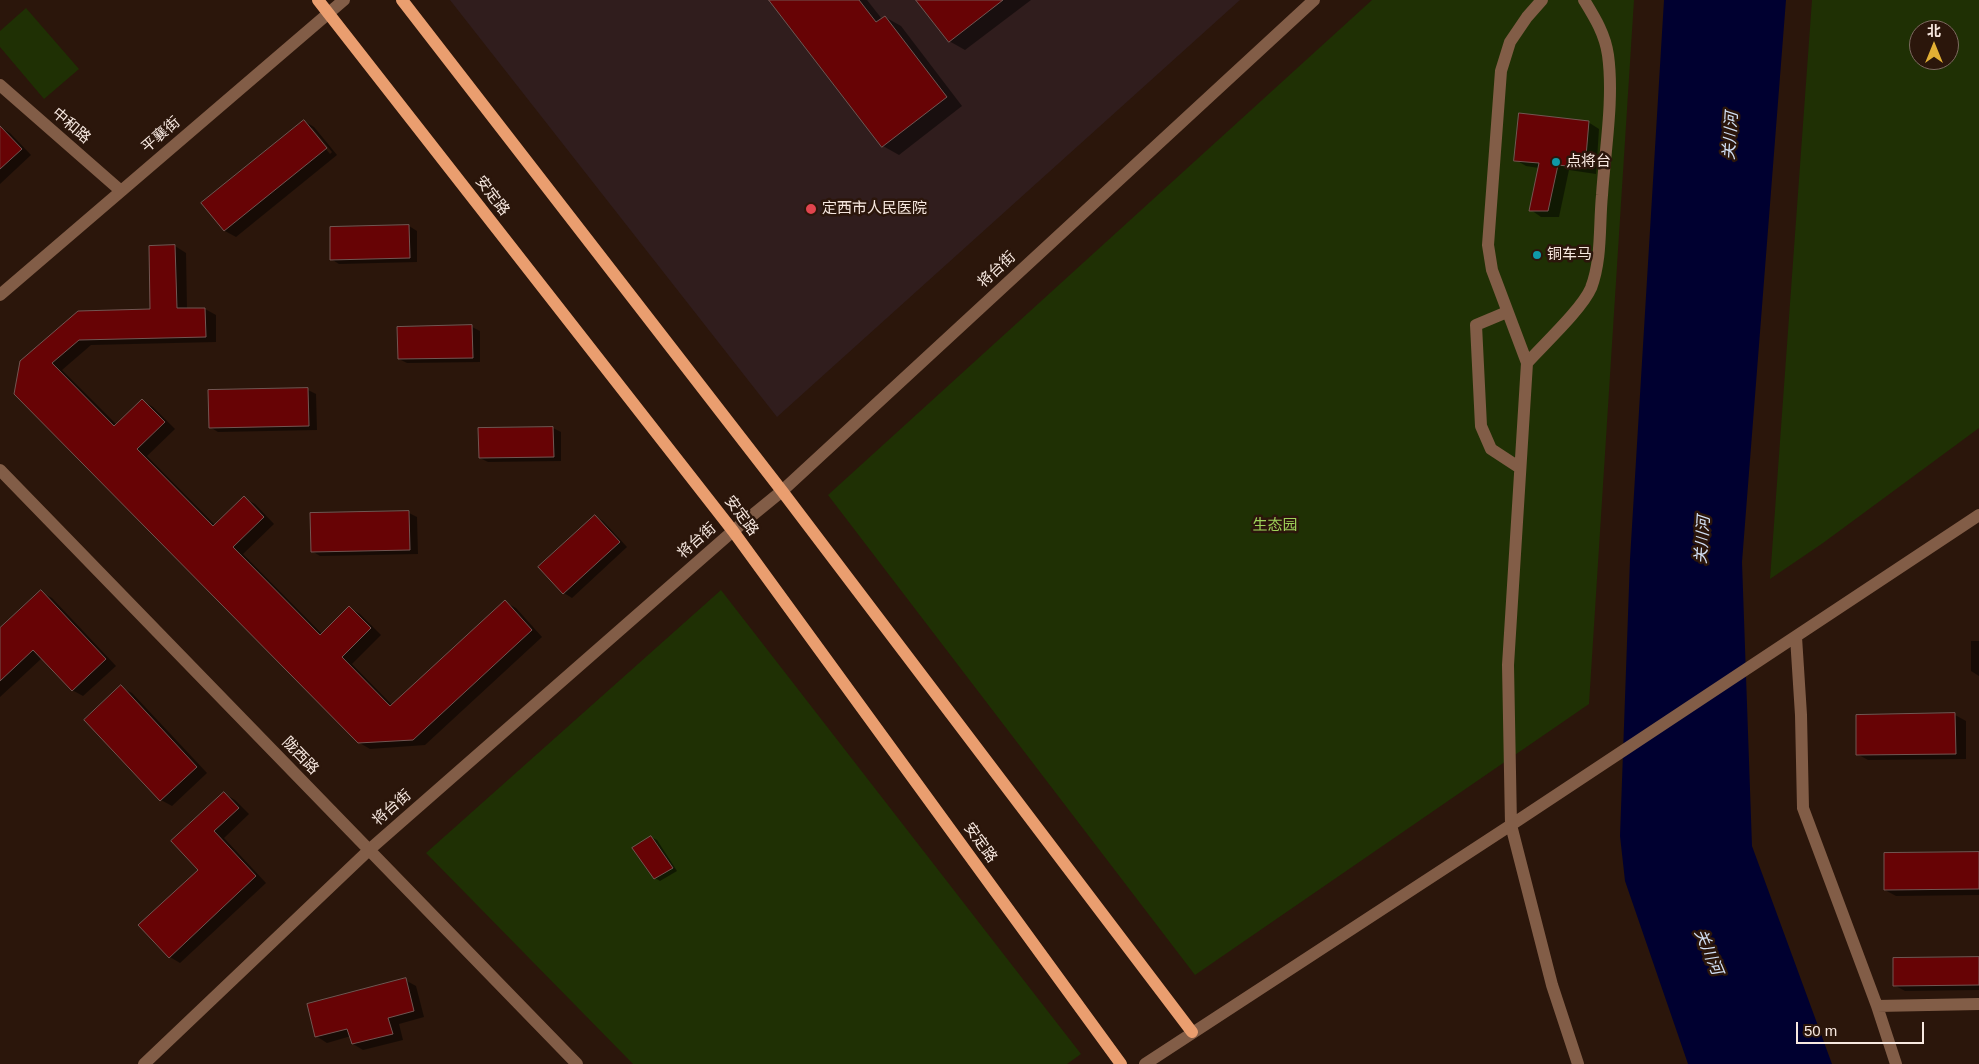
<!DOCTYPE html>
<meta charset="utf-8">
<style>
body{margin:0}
#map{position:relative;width:1979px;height:1064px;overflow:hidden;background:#2b160b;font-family:Helvetica,"Noto Sans SC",sans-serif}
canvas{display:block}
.north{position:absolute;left:1909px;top:20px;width:50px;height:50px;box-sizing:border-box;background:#2b160b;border:1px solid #7d6a60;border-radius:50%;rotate:0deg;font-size:14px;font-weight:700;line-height:20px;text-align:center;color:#f7e8e0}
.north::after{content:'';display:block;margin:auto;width:18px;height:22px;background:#e2af34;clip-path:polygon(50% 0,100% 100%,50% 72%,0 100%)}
.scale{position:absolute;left:1796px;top:1022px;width:128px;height:22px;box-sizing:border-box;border:2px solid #f7e8e0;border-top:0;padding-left:6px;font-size:15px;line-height:18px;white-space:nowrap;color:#f7e8e0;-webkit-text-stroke:4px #2b160b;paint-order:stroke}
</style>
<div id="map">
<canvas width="1979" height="1064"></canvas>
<div class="north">北</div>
<div class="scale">50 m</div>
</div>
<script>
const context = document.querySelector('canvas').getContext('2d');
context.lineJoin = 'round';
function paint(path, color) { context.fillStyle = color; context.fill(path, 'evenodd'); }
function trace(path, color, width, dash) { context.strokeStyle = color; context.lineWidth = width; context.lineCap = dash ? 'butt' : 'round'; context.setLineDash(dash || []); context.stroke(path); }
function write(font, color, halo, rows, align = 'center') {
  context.font = font + ' Helvetica,"Noto Sans SC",sans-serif'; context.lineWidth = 5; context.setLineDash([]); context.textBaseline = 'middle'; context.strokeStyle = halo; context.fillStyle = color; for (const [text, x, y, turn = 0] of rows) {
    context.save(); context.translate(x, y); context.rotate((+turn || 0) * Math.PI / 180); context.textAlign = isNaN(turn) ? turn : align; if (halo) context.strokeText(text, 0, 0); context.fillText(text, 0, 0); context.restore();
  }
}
paint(new Path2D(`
 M450 0H1240L777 417Z`), '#301d1d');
paint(new Path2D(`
 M1372 0H1634L1589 704 1195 975 828 495Z
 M1812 0H1979V428L1823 543 1770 579ZM1919 30H1949V60H1919Z
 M26 8 79 69 44 99 0 47V31Z
 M721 590 1081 1054 1067 1064H633L426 853Z`), '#1f3004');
paint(new Path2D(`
 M1664 0H1786L1742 562 1752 846 1832 1064H1688L1625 881 1620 836 1630 559Z`), '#000030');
paint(new Path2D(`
 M771 0H867L882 19 885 17 901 26 962 106 899 155 883 146Z
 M917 0H1031L965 50 949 41Z
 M304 121 314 127 337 155 236 237 225 231 203 203ZM309 128H312L332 152 330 154Z
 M1588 122 1599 129 1596 174 1569 170 1559 217H1541L1531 210 1539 168 1526 166 1516 160Z
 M0 127 10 133 31 155 0 184Z
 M409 226 417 231V262L339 264 331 259Z
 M175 246 186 253 187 309H205L216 315V342L91 345 62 370 117 425 143 401 153 407 175 429 147 456 215 525 244 498 255 504 274 524 243 554 322 634 349 608 360 614 381 635 352 664 392 705 505 602 516 608 542 637 425 745 370 749 358 742 22 362 152 310Z
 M472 327 480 331V362L407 363 399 359Z
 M308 390 316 394 317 430 218 432 210 427 209 391Z
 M553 428 561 432V461L488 462 480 458Z
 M409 513 417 517 418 554 320 556 312 551Z
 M595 516 603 521 627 547 572 598 564 593 540 567Z
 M41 592 52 598 116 666 83 696 72 690 42 658 0 697V630Z
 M1971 641H1979V676L1971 671Z
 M121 687 132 693 207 773 172 806 161 800 86 720Z
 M1955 715 1966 721V759L1868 760 1857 754Z
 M225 794 235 800 249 814 224 838 266 883 180 963 170 957Z
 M651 837 657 840 677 871 660 881 655 878Z
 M1979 853V895L1896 896 1885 890Z
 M1979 958V990L1905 991 1894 985Z
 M405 980 416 986 424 1017 399 1024 403 1040 363 1050 353 1044 351 1036 327 1043 316 1036Z`), '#0007');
const building = new Path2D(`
 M769 0H859L876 22 885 16 947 97 882 147Z
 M916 0H1003L949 42Z
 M1519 113 1589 121 1585 168 1558 165 1548 211H1529L1539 163 1514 161Z
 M304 120 327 148 224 231 201 203Z
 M0 126 22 149 0 169Z
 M409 225 410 258 330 260V227Z
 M175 245 177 308H205L206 337 79 340 52 363 114 426 142 399 165 422 137 449 213 526 244 496 264 517 233 547 320 635 349 606 371 628 342 657 390 706 505 600 532 630 413 740 358 743 14 394 20 361 78 311 150 309 149 246Z
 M472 325 473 358 398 359 397 327Z
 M308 388 309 426 209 428 208 390Z
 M553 427 554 457 479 458 478 428Z
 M409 511 410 550 311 552 310 513Z
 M595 515 620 542 563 594 538 567Z
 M41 590 106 659 72 691 33 650 0 681V628Z
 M121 685 197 767 160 801 84 720Z
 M1955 713 1956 754 1856 755V715Z
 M224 792 239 808 214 831 256 876 169 958 138 925 198 870 171 841Z
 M651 836 673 868 654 879 632 848Z
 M1979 852V889L1884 890V853Z
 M1979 957V985L1893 986V958Z
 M406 978 414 1011 388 1018 393 1034 352 1044 347 1029 315 1037 307 1004Z`);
paint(building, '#670305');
trace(building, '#725652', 1);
trace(new Path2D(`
 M1542 0 1527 17 1510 42 1501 71 1488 245 1492 270 1527 363 1508 665 1511 825 1552 985 1578 1064
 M0 85 121 191
 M0 295 344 0
 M1507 312 1476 325 1481 426 1491 449 1520 468
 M1527 363C1543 345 1582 309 1591 288 1602 259 1599 226 1602 195 1605 150 1614 99 1608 55 1605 34 1595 18 1584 0
 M0 470 577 1064
 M1796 637 1801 715 1803 808 1877 1006 1896 1064
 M1877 1006 1979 1004
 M144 1064 369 850 733 531 782 491 1314 0
 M1145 1064 1511 825 1979 515`), '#825d47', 12);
trace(new Path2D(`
 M318 0 733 531 1121 1064
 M402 0 782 491 1192 1032`), '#ea9e6f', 12);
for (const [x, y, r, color] of [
 [1556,162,5,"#0f9aa8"],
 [811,209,6,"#e0444e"],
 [1537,255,5,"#0f9aa8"]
]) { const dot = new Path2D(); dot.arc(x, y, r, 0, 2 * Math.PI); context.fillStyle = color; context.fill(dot); trace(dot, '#2b160b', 2); }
write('15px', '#f7e8e0', '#2b160b', [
 ["中和路",71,126,41],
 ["平襄街",161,135,-41],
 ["安定路",492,196,52],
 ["将台街",997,270,-43],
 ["安定路",741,516,53],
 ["将台街",697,541,-41],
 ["陇西路",300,756,46],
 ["将台街",392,808,-41],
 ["安定路",980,843,54]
]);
write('15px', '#f7e8e0', '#2b160b', [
 ["点将台",1566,162],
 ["定西市人民医院",822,209],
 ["铜车马",1547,255]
], 'left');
write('15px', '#9fd35a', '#2b160b', [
 ["生态园",1275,526]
]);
write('italic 16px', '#d2e0f5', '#2b160b', [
 ["关川河",1731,136,-86],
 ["关川河",1703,540,-86],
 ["关川河",1708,952,67]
]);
</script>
